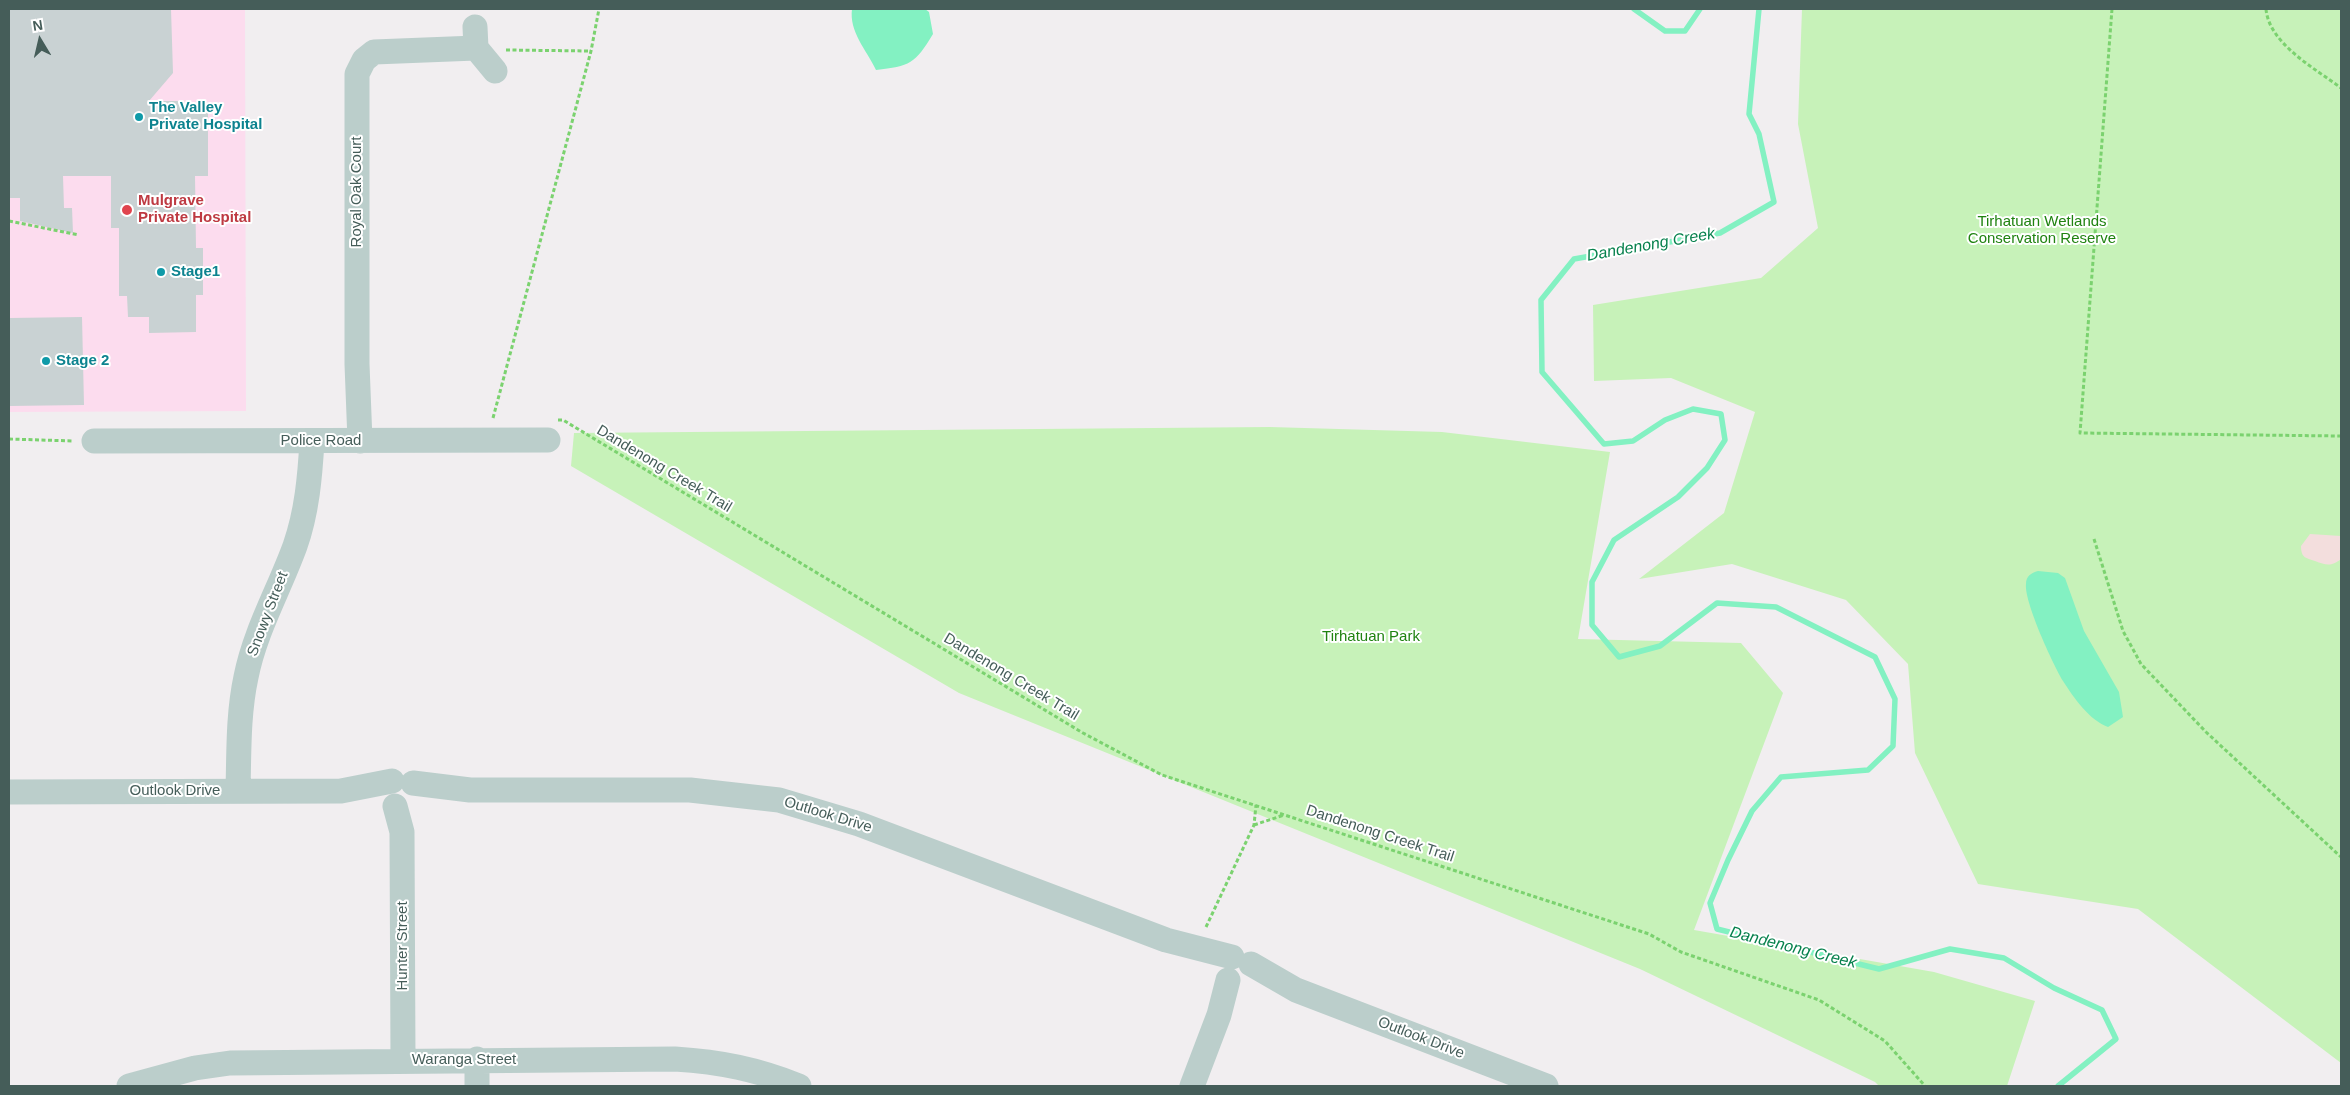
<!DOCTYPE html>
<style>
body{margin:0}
#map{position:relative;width:2350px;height:1095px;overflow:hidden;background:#f1eef0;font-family:Arial,sans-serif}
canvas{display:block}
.frame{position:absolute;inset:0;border:10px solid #455d59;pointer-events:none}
.north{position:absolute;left:15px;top:15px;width:50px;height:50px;-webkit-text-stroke:4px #fff;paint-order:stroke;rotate:351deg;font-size:14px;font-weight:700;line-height:20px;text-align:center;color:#455d59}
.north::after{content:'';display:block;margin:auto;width:18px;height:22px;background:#455d59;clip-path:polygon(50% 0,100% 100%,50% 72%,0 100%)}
</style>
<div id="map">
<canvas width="2350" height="1095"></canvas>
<div class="frame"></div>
<div class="north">N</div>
</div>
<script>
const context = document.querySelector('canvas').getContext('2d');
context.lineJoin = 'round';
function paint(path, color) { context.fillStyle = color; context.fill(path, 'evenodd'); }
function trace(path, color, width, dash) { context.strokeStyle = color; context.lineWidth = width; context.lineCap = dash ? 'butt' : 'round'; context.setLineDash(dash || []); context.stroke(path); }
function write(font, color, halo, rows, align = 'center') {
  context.font = font + ' Arial,sans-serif'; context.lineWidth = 4; context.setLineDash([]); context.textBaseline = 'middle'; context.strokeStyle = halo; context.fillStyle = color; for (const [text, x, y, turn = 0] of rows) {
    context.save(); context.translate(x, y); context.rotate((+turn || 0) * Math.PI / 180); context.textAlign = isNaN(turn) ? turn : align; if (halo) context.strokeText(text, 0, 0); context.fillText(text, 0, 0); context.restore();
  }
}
paint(new Path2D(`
 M9 9H245L246 411 9 412Z`), '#fcdcee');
paint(new Path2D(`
 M1802 9H2341V1063L2138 909 1978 884 1915 753 1908 664 1846 600 1732 564 1639 579 1724 513 1755 412 1671 378 1594 381 1593 305 1761 278 1818 228 1798 124Z
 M1270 427 1442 432 1610 452 1578 639 1741 643 1783 693 1694 930 1934 972 2035 1001 2007 1086H1879L1875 1082 1640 969 959 693 571 466 574 433Z`), '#c7f2b9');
paint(new Path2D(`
 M2310 534 2341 536V559C2331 567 2326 565 2315 561 2306 558 2301 558 2301 546Z`), '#f3dedd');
paint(new Path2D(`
 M852 9H925L929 12 933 34C915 64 910 66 876 70 866 49 849 32 852 9Z
 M2038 571 2058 573 2065 578 2084 631 2119 692 2123 717 2108 727C2089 720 2074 698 2063 681 2053 664 2024 602 2026 584 2026 576 2031 573 2038 571Z`), '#83f1c2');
trace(new Path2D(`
 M1634 9 1665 31H1685L1700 9
 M1759 9 1749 114 1759 134 1774 202 1720 233 1574 259 1541 300 1542 372 1604 444 1633 441 1665 420 1693 409 1721 414 1725 440 1707 468 1678 497 1614 540 1592 582V625L1619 657 1660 646 1717 603 1776 607 1875 657 1895 699 1893 746 1868 770 1781 777 1752 811 1728 860 1710 903 1717 929 1879 969 1950 949 2004 958 2054 988 2102 1010 2116 1039 2058 1086`), '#83f1c2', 5.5);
paint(new Path2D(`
 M9 9H171L173 73 149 101H183V105H208V176H195L196 248H203V295H196V332L149 333V317H128L127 296H119V228H111V176H63L64 208H72L73 233 20 221V198H9Z
 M82 317 84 405 9 406V318Z`), '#c9d2d3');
trace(new Path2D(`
 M2112 9 2080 433 2341 436
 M2266 9C2269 44 2316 69 2341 88
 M506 50 591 51
 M9 221 79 235
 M493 418 591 51 599 9
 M558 420H563L1083 733 1162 775 1649 934 1681 952 1819 1000 1885 1041 1925 1086
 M9 439 73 441
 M2094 539 2123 631 2141 664 2206 732 2341 857
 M1254 825 1284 815
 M1206 927 1254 825 1256 805`), '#7bd26f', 3, [4, 2.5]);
trace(new Path2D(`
 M475 27 476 48 495 71
 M94 441 548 440
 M360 441 357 364V74L364 60 374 52 476 48
 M413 783 470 790H690L779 800 859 824 1166 940 1232 957
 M238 791C239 753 238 714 246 677 255 631 279 590 295 546 307 512 310 476 312 441
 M9 792 341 791 392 781
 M395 806 402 832 403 1060
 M1251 964 1296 990 1546 1086
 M129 1086 195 1068 230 1063 675 1059C721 1062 756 1069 799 1086
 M477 1086V1059
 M1192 1086 1219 1015 1228 980`), '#bbcecb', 25);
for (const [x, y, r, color] of [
 [139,117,5,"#0f9aa8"],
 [127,210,6,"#e0444e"],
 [161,272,5,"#0f9aa8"],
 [46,361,5,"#0f9aa8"]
]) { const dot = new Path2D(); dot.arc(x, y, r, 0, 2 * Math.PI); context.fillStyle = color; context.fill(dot); trace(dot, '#fff', 2); }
write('bold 15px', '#0d838f', '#fff', [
 ["The Valley",149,108],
 ["Private Hospital",149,125],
 ["Stage1",171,272],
 ["Stage 2",56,361]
], 'left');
write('15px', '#455d59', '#fff', [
 ["Royal Oak Court",357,192,-90],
 ["Police Road",321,441],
 ["Dandenong Creek Trail",664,469,31],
 ["Snowy Street",268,614,-69],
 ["Dandenong Creek Trail",1011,677,31],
 ["Outlook Drive",175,791],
 ["Outlook Drive",828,815,17],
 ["Dandenong Creek Trail",1380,834,18],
 ["Hunter Street",403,946,-90],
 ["Outlook Drive",1421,1038,21],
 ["Waranga Street",464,1060]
]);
write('bold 15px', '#be3a42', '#fff', [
 ["Mulgrave",138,201],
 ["Private Hospital",138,218]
], 'left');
write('15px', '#208311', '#fff', [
 ["Tirhatuan Wetlands",2042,222],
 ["Conservation Reserve",2042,239],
 ["Tirhatuan Park",1371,637]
]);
write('italic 16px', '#07814d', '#fff', [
 ["Dandenong Creek",1651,245,-10],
 ["Dandenong Creek",1793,948,14]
]);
</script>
